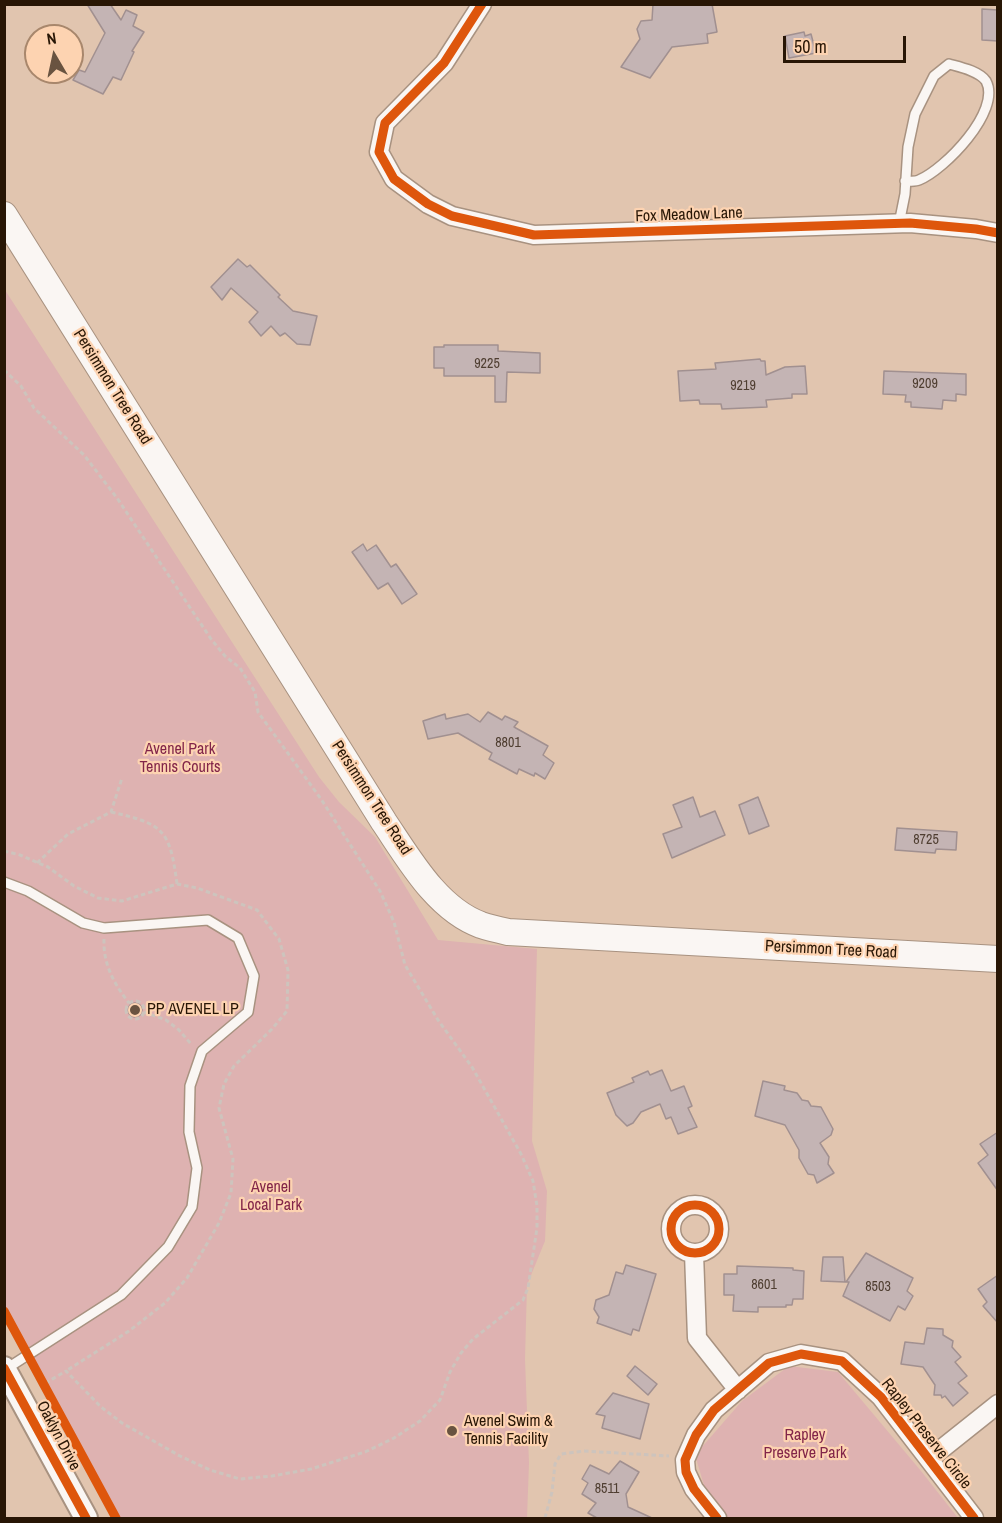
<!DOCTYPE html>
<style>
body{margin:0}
#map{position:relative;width:1002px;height:1523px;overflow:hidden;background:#e1c5af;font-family:"Archivo Narrow",sans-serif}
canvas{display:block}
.frame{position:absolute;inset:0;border:6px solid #281605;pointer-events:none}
.north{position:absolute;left:24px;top:24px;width:60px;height:60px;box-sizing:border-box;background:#fdd3b1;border:2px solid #a8876c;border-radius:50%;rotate:351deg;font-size:16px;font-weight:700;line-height:24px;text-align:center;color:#281605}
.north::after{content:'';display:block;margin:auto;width:21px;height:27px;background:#695340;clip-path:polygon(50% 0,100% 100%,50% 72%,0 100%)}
.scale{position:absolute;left:783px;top:36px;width:123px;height:27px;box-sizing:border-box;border:3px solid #281605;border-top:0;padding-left:8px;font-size:18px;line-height:21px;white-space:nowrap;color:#281605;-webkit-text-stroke:4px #fdd3b1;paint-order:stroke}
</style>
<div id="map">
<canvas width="1002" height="1523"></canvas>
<div class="frame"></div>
<div class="north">N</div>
<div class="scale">50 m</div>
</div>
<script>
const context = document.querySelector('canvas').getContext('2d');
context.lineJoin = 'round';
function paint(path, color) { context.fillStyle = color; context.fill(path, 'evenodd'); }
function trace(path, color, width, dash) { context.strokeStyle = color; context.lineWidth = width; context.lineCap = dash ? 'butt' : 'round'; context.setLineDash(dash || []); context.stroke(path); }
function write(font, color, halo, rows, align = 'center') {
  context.font = font + ' "Archivo Narrow",sans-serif'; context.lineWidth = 4.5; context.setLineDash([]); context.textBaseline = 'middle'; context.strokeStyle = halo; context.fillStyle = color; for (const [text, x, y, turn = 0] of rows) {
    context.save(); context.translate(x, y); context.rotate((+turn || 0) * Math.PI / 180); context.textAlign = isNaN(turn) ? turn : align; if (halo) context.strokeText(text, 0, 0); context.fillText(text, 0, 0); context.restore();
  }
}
paint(new Path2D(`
 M5 290 319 777 339 802 375 837 438 940 537 949 532 1141 547 1191 545 1241 527 1285 525 1359 529 1463 527 1518H119L5 1305Z
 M789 1366 838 1372 921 1471 958 1518H727L706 1492 695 1455 742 1401Z`), '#deb2b1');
const building = new Path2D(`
 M87 4H110L121 20 126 10 137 15 133 26 144 32 132 51 134 52 121 80 113 77 103 94 73 80 79 70 85 72 105 33Z
 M653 4H712L717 32 707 34 708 43 672 47 650 78 621 67 640 39 637 29 641 21 652 20Z
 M982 9 998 10V41L982 40Z
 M804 32 805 36 811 34 816 53 789 58 785 36Z
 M238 259 247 267 250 265 280 295 278 297 293 311 317 316 310 345 297 344 285 333 280 336 271 326 261 336 249 322 258 312 231 288 222 300 211 287Z
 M444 345H498V351L540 353V373L507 372 506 402H495V376H444V368H434V347H444Z
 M760 359 761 361H765L766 375 785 367 805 366 807 394H792V398L766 400 767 407 722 409 721 404H700L699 400 680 401 678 371 716 369 715 363Z
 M884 371 966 374V395L956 394V401L943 400 942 409 911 407V402H905L906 395 883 394Z
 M363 544 367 551 376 545 391 567 396 564 417 594 402 604 388 583 378 589 352 552Z
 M488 712 502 720 505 716 518 722 514 727 548 746 543 755 554 763 545 779 535 773 534 776 519 769 517 774 489 759 492 753 458 733 428 739 423 721 445 714 446 719 468 714 480 722Z
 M693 797 700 817 715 811 725 835 672 858 663 834 682 827 673 805Z
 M758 797 769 826 749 834 739 805Z
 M897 828 957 832 956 850 936 849 935 853 895 850Z
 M128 1010a7 7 0 1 1 14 0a7 7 0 1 1-14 0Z
 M662 1070 671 1091 684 1086 692 1106 688 1108 697 1127 678 1134 671 1117 666 1119 660 1104 641 1112 633 1123 627 1126 616 1115 607 1093 634 1082 632 1078 648 1071 650 1075Z
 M763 1081 785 1086 784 1090 797 1093 802 1100 808 1101 811 1106 821 1107 833 1129 831 1135 820 1143 829 1157 828 1164 834 1173 817 1183 814 1175 808 1174 799 1158V1150L785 1125 755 1116Z
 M998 1132V1191L978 1163 988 1155 980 1144Z
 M866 1253 913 1278 907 1291 913 1296 905 1310 898 1306 890 1321 843 1296 849 1282H846Z
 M823 1257H843L845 1282 821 1281Z
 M626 1265 656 1274 639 1331 633 1329 631 1335 597 1323 599 1317 594 1309 596 1300 609 1295 616 1272 623 1274Z
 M737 1266 793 1268V1270L804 1271 803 1299H793L792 1305H786V1307H758V1312L733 1311 734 1295H724V1274H737Z
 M998 1275V1323L983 1306 987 1302 978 1289Z
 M927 1328 943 1329V1335L953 1341 952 1347 961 1357 955 1362 967 1376 958 1383 968 1393 953 1406 945 1396 942 1398 941 1395H934L935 1385 923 1367 901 1364 905 1342 924 1344Z
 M635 1366 657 1384 648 1395 627 1376Z
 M613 1393 649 1404 640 1439 602 1428 605 1416 596 1414Z
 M620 1461 639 1472 626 1494 628 1507 652 1518H597L588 1513 596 1503 582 1494 588 1483 582 1479 590 1465 609 1474Z`);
paint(building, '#c4b4b4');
trace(building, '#a19090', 1.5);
const service = new Path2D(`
 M899 224 905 194 908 147 915 114 934 76 949 64C960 67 979 71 986 81 1002 111 944 170 919 180 915 182 910 181 905 181
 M4 882 28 891 83 923 104 928 208 920 238 938 254 976 248 1012 202 1051 190 1086 189 1132 197 1168 192 1207 168 1247 121 1295 6 1369`);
const minor = new Path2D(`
 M482 4 444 63 385 123 379 152 394 179 428 204 452 216 534 235 910 223 976 229 998 233
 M671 1229a24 24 0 1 1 48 0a24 24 0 1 1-48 0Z
 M694 1253 697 1338 738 1390
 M929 1459 998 1404
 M717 1518 694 1489 686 1472 685 1460 696 1435 714 1410 769 1363 801 1354 842 1361 881 1397 974 1518`);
const tertiary = new Path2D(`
 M4 1368 86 1518`);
const secondary = new Path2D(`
 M4 215 384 822C409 859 437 909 481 925 490 928 499 930 508 932L998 959`);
trace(service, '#a89280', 12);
trace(minor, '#a89280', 21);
trace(tertiary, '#a89280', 26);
trace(secondary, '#a89280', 28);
trace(new Path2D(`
 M4 370 21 386 34 408 84 455 117 498 211 639 225 656 240 668 255 692 258 712 321 799 380 891 394 922 405 965 438 1020 472 1067 521 1154 533 1181 537 1206V1228L528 1288 523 1300 473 1339 461 1353 450 1372 440 1400 420 1421 394 1438 365 1452 311 1469 272 1476 240 1479 210 1470 180 1456 122 1423 101 1407 66 1371 44 1384
 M111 812C164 824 170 830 177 884
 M4 851 20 855 48 867 74 886 98 898 122 901 177 884 197 888 257 910 279 939 288 970 287 1011 272 1029 234 1066 224 1084 219 1108 233 1159 231 1193 219 1223 187 1278 165 1303 129 1331 66 1371
 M37 863 68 834 111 812 122 778
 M104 939C103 964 114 984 129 1003
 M126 1010a9 9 0 1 1 18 0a9 9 0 1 1-18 0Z
 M144 1012 166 1020 179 1030 191 1044
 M545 1518 552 1492 555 1464 561 1454 584 1451 669 1456`), '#cdc4bd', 3, [4.5, 3]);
trace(service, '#faf6f3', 9);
trace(minor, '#faf6f3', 18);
trace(tertiary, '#faf6f3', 22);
trace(secondary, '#faf6f3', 26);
trace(new Path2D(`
 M482 4 444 63 385 123 379 152 394 179 428 204 452 216 534 235 910 223 976 229 998 233
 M671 1229a24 24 0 1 1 48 0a24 24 0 1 1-48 0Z
 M4 1311 116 1518
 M4 1368 86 1518
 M717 1518 694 1489 686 1472 685 1460 696 1435 714 1410 769 1363 801 1354 842 1361 881 1397 974 1518`), '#de560c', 9);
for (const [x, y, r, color] of [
 [135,1010,6,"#695340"],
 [452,1431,6,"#695340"]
]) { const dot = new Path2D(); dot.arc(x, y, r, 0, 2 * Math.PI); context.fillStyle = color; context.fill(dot); trace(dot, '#fdd3b1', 2); }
write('14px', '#4f3e31', null, [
 ["9225",487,364],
 ["9209",925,384],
 ["9219",743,386],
 ["8801",508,743],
 ["8725",926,840],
 ["8601",764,1285],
 ["8503",878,1287],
 ["8511",607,1489]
]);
write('16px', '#281605', '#fdd3b1', [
 ["Fox Meadow Lane",689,215,-2],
 ["Persimmon Tree Road",112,387,58],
 ["Persimmon Tree Road",371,798,57],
 ["Persimmon Tree Road",831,950,3],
 ["Rapley Preserve Circle",926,1434,52],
 ["Oaklyn Drive",58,1436,62]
]);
write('16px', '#822549', '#fdd3b1', [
 ["Avenel Park",180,750],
 ["Tennis Courts",180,768],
 ["Avenel",271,1188],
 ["Local Park",271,1206],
 ["Rapley",805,1436],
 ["Preserve Park",805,1454]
]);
write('16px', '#281605', '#fdd3b1', [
 ["PP AVENEL LP",147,1010],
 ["Avenel Swim &",464,1422],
 ["Tennis Facility",464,1440]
], 'left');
</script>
